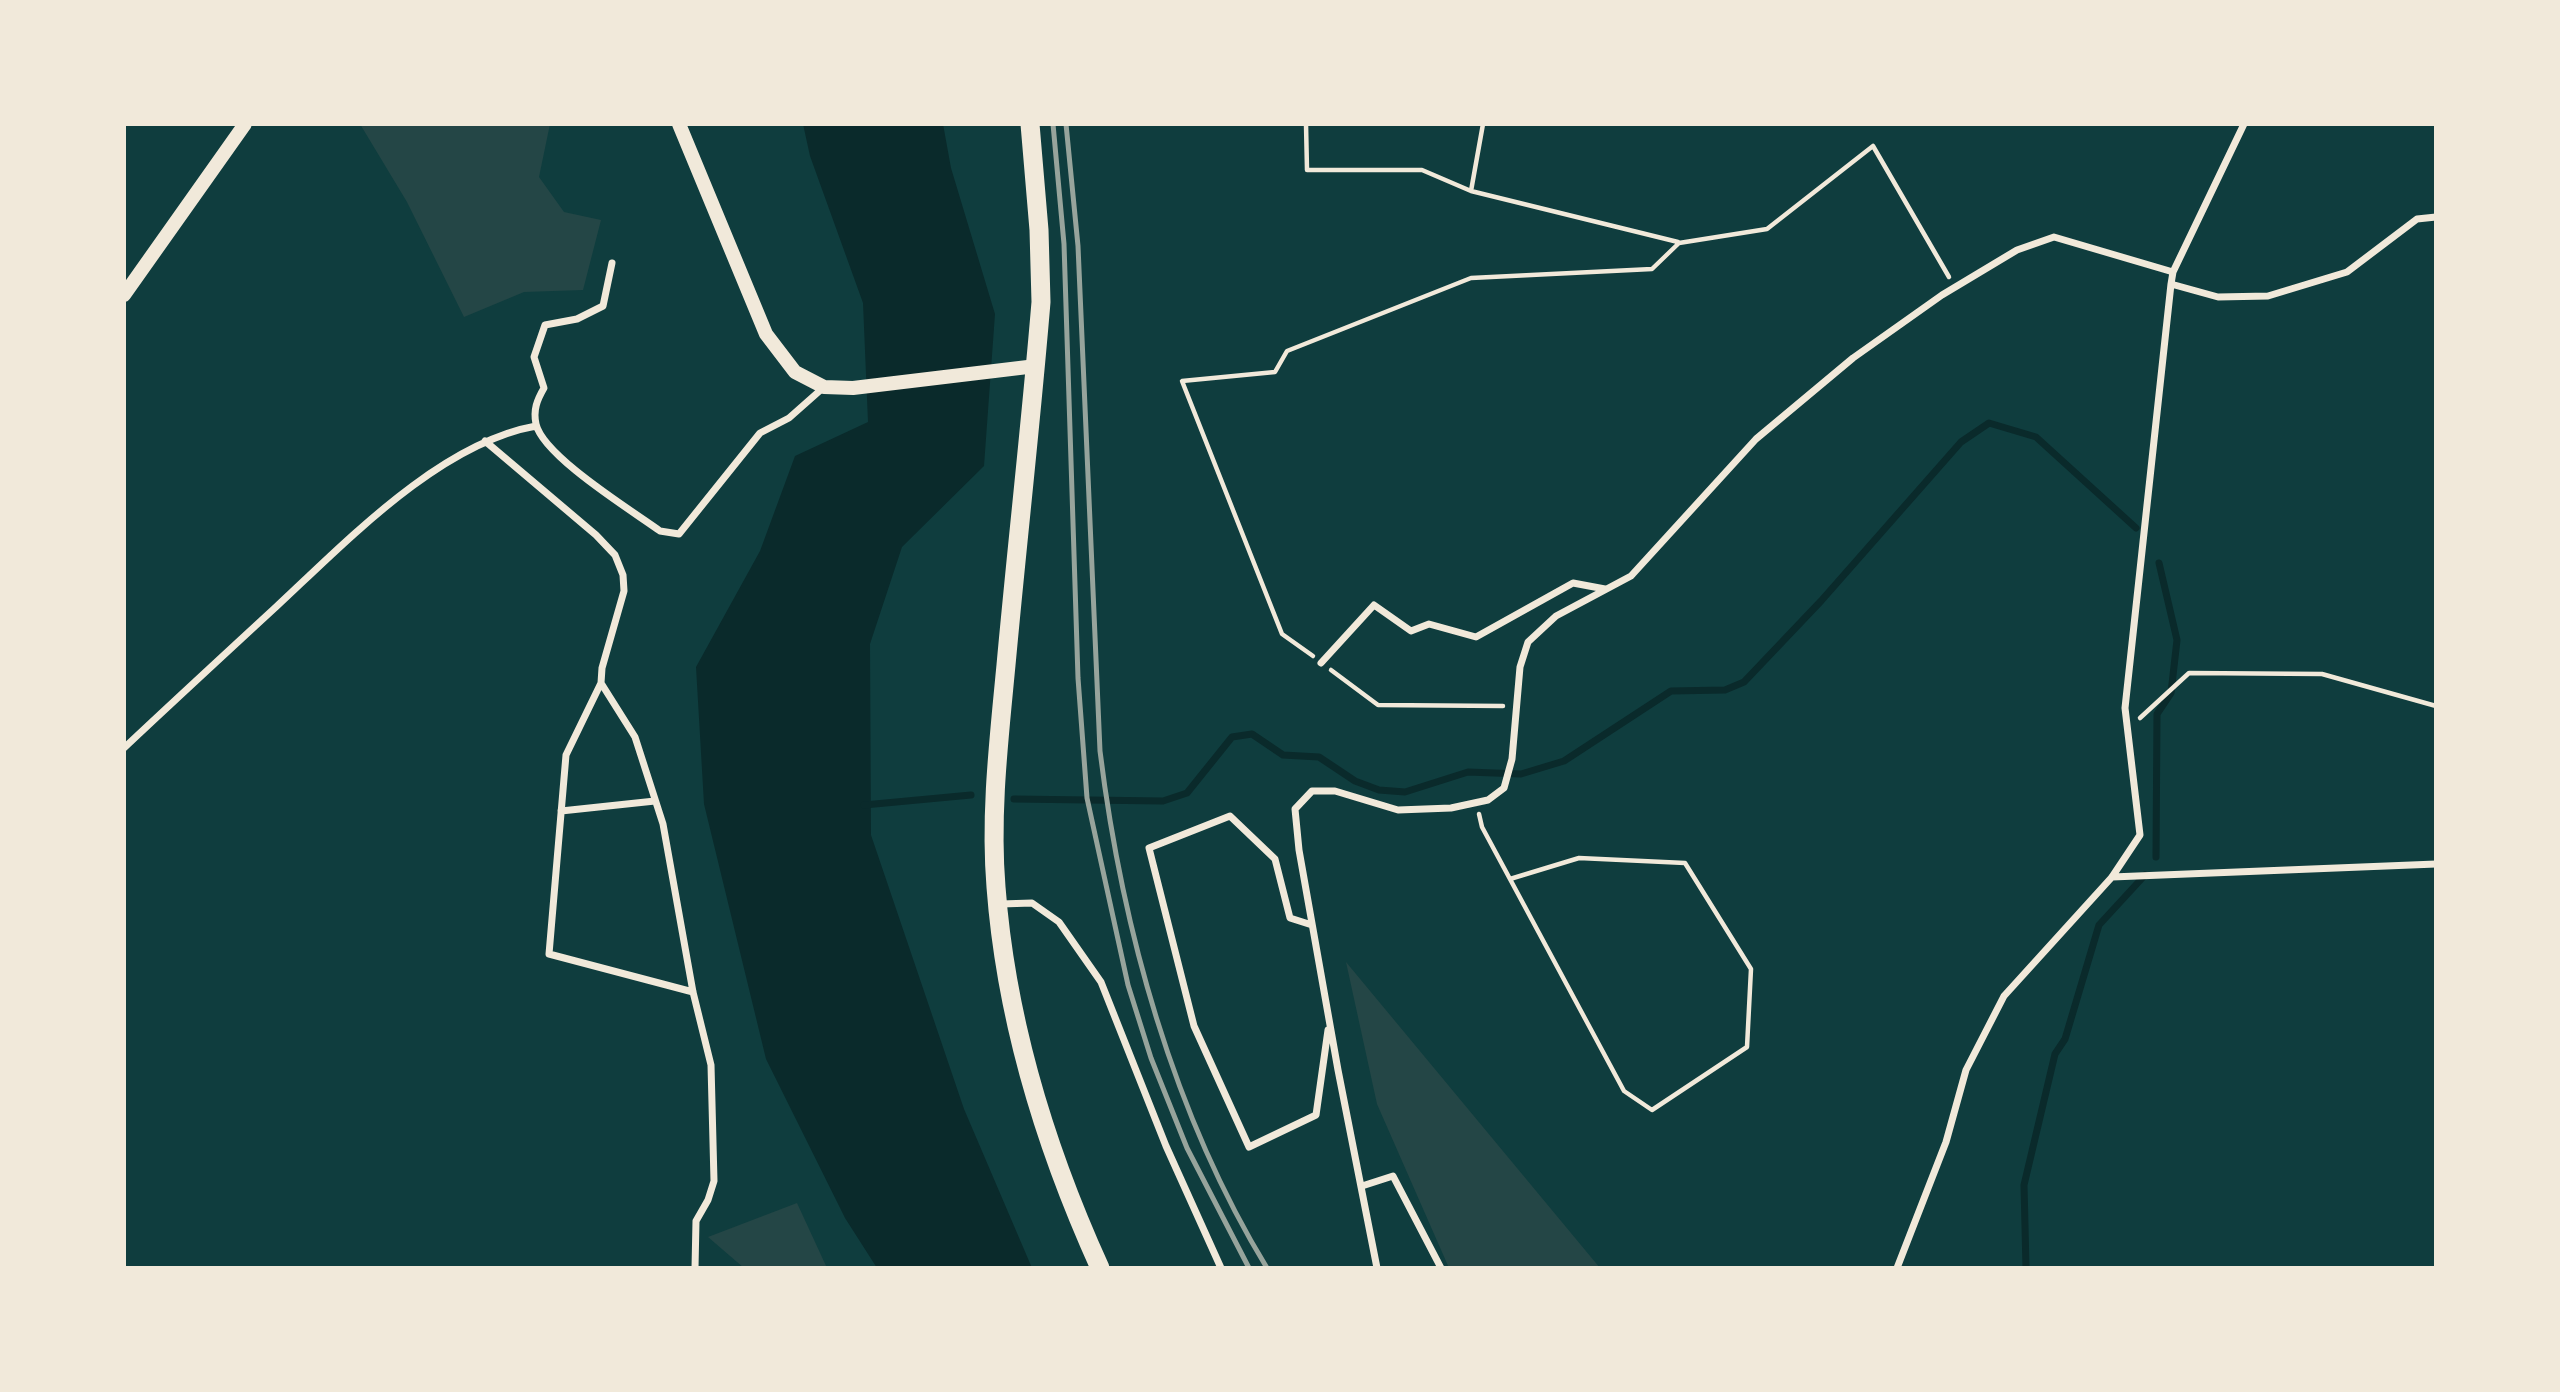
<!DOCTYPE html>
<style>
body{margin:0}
#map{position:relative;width:2560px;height:1392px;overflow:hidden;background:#0f3d3e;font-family:"Public Sans",sans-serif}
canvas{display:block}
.frame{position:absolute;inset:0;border:126px solid #f1e9da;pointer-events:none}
</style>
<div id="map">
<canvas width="2560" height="1392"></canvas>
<div class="frame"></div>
</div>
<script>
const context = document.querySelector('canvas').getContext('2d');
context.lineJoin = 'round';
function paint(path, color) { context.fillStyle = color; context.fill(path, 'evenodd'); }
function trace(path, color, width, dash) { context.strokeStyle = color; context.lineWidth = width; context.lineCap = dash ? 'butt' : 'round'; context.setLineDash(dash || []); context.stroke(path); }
paint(new Path2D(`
 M360 124H550L539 177 564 212 601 220 583 290 524 292 464 317 407 202Z
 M1346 962 1600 1268H1449L1377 1104Z
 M797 1203 827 1268H744L708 1237Z`), '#244646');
paint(new Path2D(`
 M803 124H943L951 168 995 314 984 466 902 547 870 644 871 835 964 1109 1032 1268H877L845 1218 766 1059 704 804 696 667 760 551 795 456 868 422 863 303 810 156Z`), '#0a2a2b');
trace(new Path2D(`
 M1014 799 1163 801 1187 793 1232 737 1252 734 1283 755 1319 757 1355 781 1379 790 1405 792 1468 772 1521 774 1564 761 1671 691 1725 690 1744 682 1821 601 1961 442 1989 423 2036 437 2136 528
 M864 805 971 795
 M2156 857 2157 714 2171 693 2177 640 2159 563
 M2026 1268 2024 1185 2055 1054 2065 1039 2099 925 2145 875`), '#0a2a2b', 7);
trace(new Path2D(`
 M1306 124 1307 170H1422L1471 191
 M1483 124 1471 191 1678 242
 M1313 656 1282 634 1182 381 1275 372 1287 351 1471 278 1652 269 1679 243 1767 229 1873 146 1949 277
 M1331 670 1378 705 1503 706
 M2140 718 2189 673 2322 674 2436 706
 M1479 814 1482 827 1624 1091 1652 1110 1747 1047 1751 969 1685 863 1579 858 1510 879`), '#f1e9da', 4.5);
trace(new Path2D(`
 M612 263 603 306 577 319 545 325 534 357 544 388C537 400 533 410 536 424 543 456 631 510 660 531L679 534 760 433 789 418 824 387
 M2171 284 2218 297 2268 296 2347 272 2417 219 2436 217
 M485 441 596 535 615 555 623 575 624 591 602 668 601 683 635 737 663 824 693 992 711 1065 714 1181 708 1200 696 1221 695 1268
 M1321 663 1374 605 1411 631 1429 624 1476 637 1573 583 1605 589
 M601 683 566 755 549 954 693 992
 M124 748C175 700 226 653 277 606 347 541 440 443 536 426
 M561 811 655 801
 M2112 877 2436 864
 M1001 904 1032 903 1059 922 1101 982 1166 1146 1221 1268
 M1312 925 1290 918 1275 859 1230 816 1149 848 1194 1026 1249 1147 1316 1115 1328 1030
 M1362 1186 1393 1176 1441 1268
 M1377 1268 1338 1070 1299 850 1295 809 1312 791H1335L1398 810 1451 808 1488 800 1504 788 1512 759 1520 667 1528 642 1556 616 1631 576 1756 439 1853 358 1942 295 2017 250 2054 237 2173 272
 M1897 1268 1946 1142 1966 1070 2004 996 2112 877 2140 835 2125 708 2171 284 2173 272 2244 124`), '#f1e9da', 7);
trace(new Path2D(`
 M679 124 766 334 795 372 824 387 853 388 1036 366
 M124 295 245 124`), '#f1e9da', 14);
trace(new Path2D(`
 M1030 124 1039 230 1041 302C1031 423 1017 544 1006 665 999 739 990 814 996 887 1006 1020 1045 1147 1100 1268`), '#f1e9da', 19);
trace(new Path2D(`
 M1053 124 1064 244 1078 678 1087 798 1128 985 1151 1058 1187 1148 1249 1268
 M1066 124 1078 246 1100 751C1122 928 1173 1114 1267 1268`), '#97a49c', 5);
</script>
